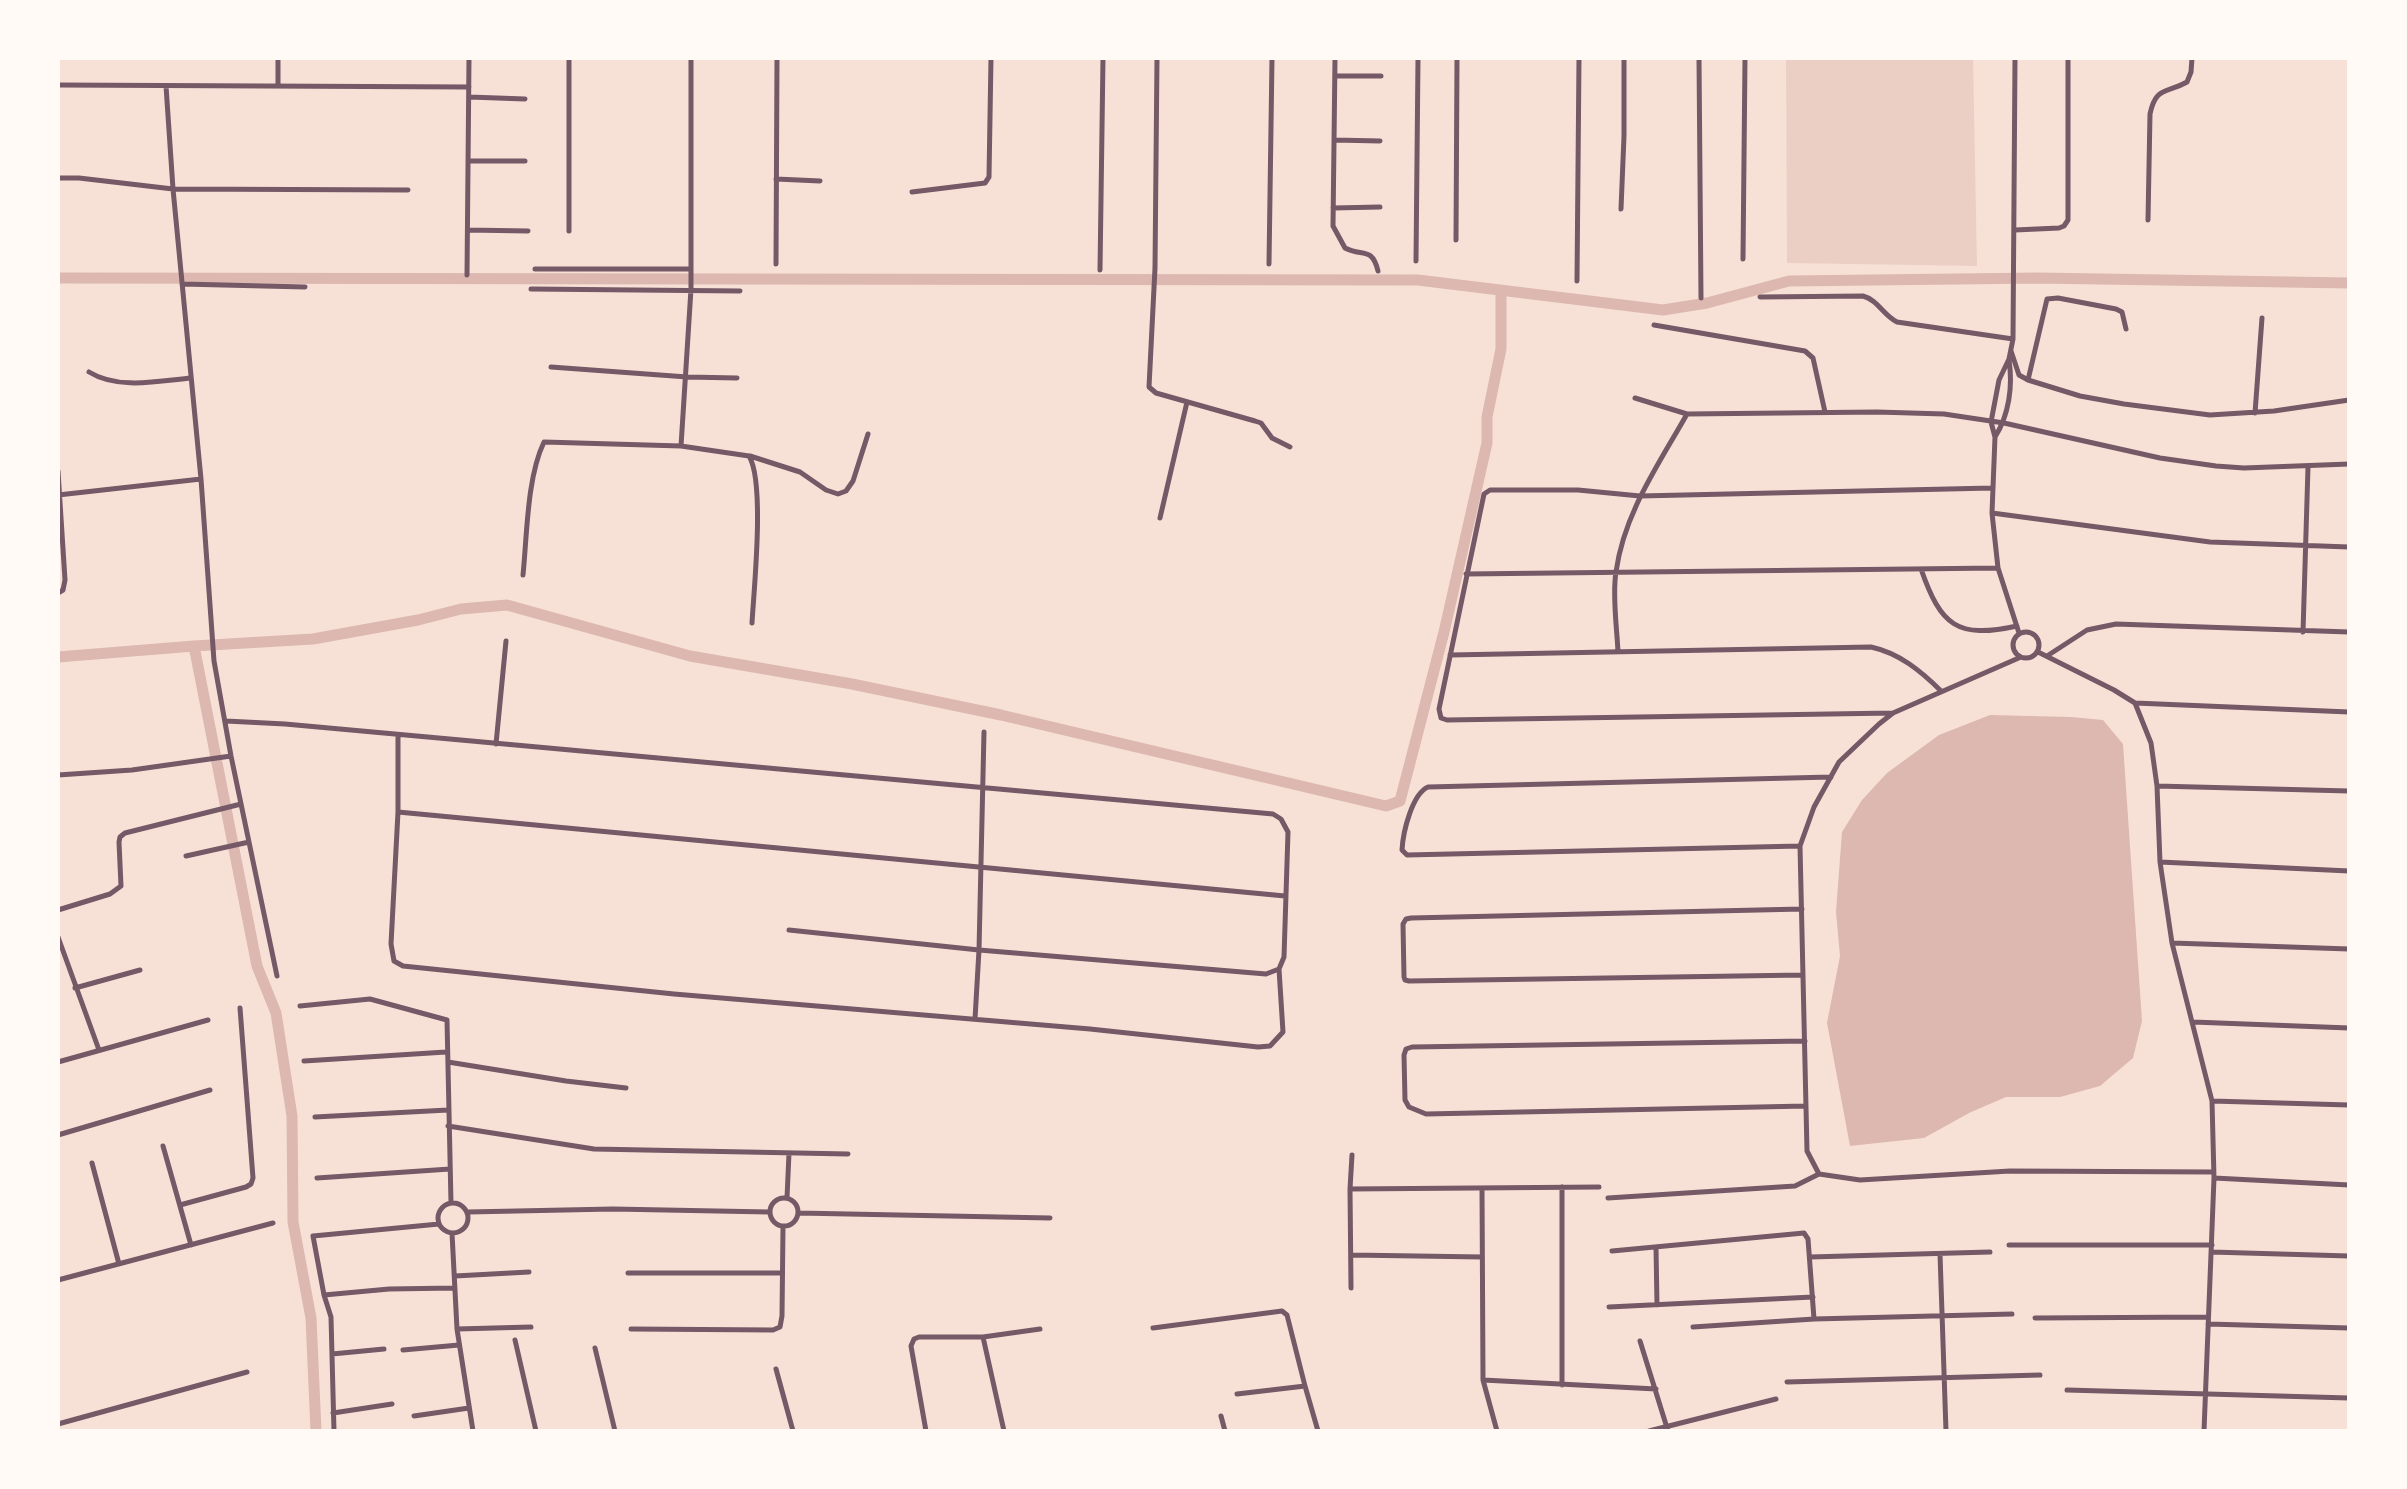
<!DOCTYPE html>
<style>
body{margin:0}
#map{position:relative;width:2407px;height:1489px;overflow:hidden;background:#f7e1d7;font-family:Bitter,serif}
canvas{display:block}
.frame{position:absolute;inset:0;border:60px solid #fffaf5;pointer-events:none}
</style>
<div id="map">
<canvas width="2407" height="1489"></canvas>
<div class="frame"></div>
</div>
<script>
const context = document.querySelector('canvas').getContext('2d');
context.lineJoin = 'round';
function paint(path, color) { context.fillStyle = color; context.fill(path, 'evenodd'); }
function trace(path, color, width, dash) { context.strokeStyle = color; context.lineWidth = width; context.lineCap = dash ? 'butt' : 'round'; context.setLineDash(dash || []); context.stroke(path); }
paint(new Path2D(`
 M1786 58H1973L1977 266 1787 263Z`), '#ebcfc5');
paint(new Path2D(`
 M1990 715 2071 717 2103 720 2123 744 2142 1021 2133 1058 2100 1086 2060 1097H2006L1969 1113 1924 1138 1850 1146 1827 1023 1840 956 1836 912 1842 832 1862 800 1887 773 1939 735Z`), '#dcb8b0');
trace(new Path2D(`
 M58 278 1418 280 1663 310 1707 303 1789 281 2039 278 2349 283
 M194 646 313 639 418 620 461 609 507 605 690 656 852 684 1001 715 1386 806 1400 801 1444 632 1487 443V417L1501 349V290
 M58 657 194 646 257 966 276 1013 292 1116 293 1222 311 1318 316 1431`), '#dcb8b0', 11);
trace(new Path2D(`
 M1157 58 1155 268 1149 387 1156 393 1255 421 1261 423 1272 438 1290 447
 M1335 58 1333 226 1345 248C1362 257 1372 246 1378 271
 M1699 58 1701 298
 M2015 58 2013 339 2009 359 1999 380 1991 422 1995 437 1992 513 1998 568 2019 633
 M1335 76H1381
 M58 85 469 87
 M166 86 173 189 201 479 214 661 231 756 277 976
 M278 86V58
 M469 97 525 99
 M1334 140 1380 141
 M468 161H525
 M58 178H79L173 189 408 190
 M776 179 820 181
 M912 192 985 183 989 177 991 58
 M1333 208 1380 207
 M1621 209 1624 136V58
 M2148 220 2150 114C2156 86 2166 94 2187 82L2191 72 2192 58
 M468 230 528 231
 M2015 230 2059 228 2064 226 2068 220V58
 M569 231V58
 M1456 240 1457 58
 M1743 259 1745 58
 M1416 261 1418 58
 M776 264 777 58
 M1269 264 1272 58
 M535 269H691
 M1100 270 1103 58
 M467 275 469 58
 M1577 281 1579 58
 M182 284 305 287
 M531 289 740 291
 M1760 297 1863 296C1878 300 1883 315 1897 322L2013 339
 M1654 325 1805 351 1813 358 1825 412
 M2011 351 2019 375 2028 380 2080 396 2124 404 2210 415 2274 411 2349 400
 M551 367 687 377 737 378
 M89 372C118 390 159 381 191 378
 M2028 380 2047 299 2058 298 2116 309 2122 312 2126 329
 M1635 398 1687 414 1877 412 1944 414 2004 423 2160 458 2216 466 2244 468 2349 464
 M2255 413 2262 318
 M1995 437C2009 415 2013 386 2009 360
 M681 446 691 289V58
 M750 456 800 472 826 490 838 494 846 491 853 481 868 434
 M58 471 65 580 63 590 58 593
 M58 495 201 479
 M1992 513 2210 542 2349 547
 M1160 518 1187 402
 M1921 569C1941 626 1957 639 2017 626
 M1466 574 1998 568
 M523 575C527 536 527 477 544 442L681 446 749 456C765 482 754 588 752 623
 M2013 645a13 13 0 1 1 26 0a13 13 0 1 1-26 0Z
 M2303 632 2308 467
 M1618 652C1617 628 1612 595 1616 572 1624 513 1659 464 1687 414
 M2038 652 2114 690 2135 703 2151 743 2157 786 2160 862 2172 943 2212 1101 2214 1178 2204 1431
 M1450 655 1871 647C1899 653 1921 671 1941 691
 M2047 656 2087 630 2116 624 2349 632
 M2135 703 2349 712
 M1893 713 1447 720 1441 718 1439 709 1484 494 1490 490H1578L1640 496 1992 488
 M226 721 285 724 1273 814 1281 819 1288 832 1284 957 1279 969 1283 1032 1270 1046 1258 1047 1090 1029 674 994 403 966 394 961 391 944 398 812V735
 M496 744 506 641
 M58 775 132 770 231 756
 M2157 786 2349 791
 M398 812 1285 896
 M1800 846 1407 855 1402 850C1403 832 1412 794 1428 787L1831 777
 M186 856 249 842
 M2160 862 2349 871
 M1802 909 1411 918 1406 919 1403 924 1404 977 1405 980 1409 981 1803 975
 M58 910 110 894 121 886 119 842 120 837 125 833 241 804
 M789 930 979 950 1266 974 1279 969
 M58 937 99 1050
 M2172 943 2349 949
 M75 988 140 970
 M300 1006 370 999 447 1020 451 1203
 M975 1019 979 950 984 732
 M2193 1022 2349 1028
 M1805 1041 1412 1047 1406 1049 1404 1055 1405 1100 1409 1107 1426 1114 1806 1106
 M304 1061 446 1052
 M58 1062 208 1020
 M448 1062 566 1081 626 1088
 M2212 1101 2349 1105
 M315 1117 448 1110
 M448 1126 594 1149 848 1154
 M58 1135 210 1090
 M163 1146 191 1245
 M92 1163 119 1264
 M1819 1174 1807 1151 1800 846 1814 807 1839 762 1879 724 1893 713 2021 657
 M1819 1174 1860 1180 2010 1171 2213 1172
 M317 1178 450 1169
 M2214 1178 2349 1185
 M1562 1187V1385
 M1482 1188 1483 1380 1497 1431
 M1350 1189 1599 1187
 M770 1212a14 14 0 1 1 28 0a14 14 0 1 1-28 0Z
 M787 1198 789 1153
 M1608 1198 1795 1186 1819 1174
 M438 1218a15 15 0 1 1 30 0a15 15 0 1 1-30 0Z
 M180 1205 246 1187 251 1184 253 1178 240 1008
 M468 1212 613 1209 769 1212
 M798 1213 1050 1218
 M452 1233 457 1329 473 1431
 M2009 1245H2212
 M1656 1247 1657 1305
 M1612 1251 1804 1233 1808 1239 1814 1319
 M2211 1252 2349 1256
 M1940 1254 1946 1431
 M1351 1255 1482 1257
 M1810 1257 1990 1252
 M628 1273H782
 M455 1276 529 1272
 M58 1280 273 1223
 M1351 1288 1350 1189 1352 1155
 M324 1295 313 1236 439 1224
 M1609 1307 1813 1297
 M2035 1318 2208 1317
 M2208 1324 2349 1328
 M1693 1327 1814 1319 2012 1314
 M1153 1328 1282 1311 1287 1315 1305 1386
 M457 1329 531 1327
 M631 1329 773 1330 780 1327 782 1316 783 1227
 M983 1337 1004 1431
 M515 1340 536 1431
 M1640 1341 1668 1431
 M595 1348 615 1431
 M403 1350 459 1345
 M332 1354 384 1349
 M776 1369 793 1431
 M1483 1380 1656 1389
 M1787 1382 2040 1375
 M2067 1390 2349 1398
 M1237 1394 1305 1386 1318 1431
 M333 1413 392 1404
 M414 1416 469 1408
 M1221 1416 1225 1431
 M58 1424 247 1372
 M334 1431 331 1317 324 1295 389 1289 455 1288
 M926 1431 911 1346 914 1339 919 1337H983L1040 1329
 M1649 1431 1776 1399`), '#755966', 5);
</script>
